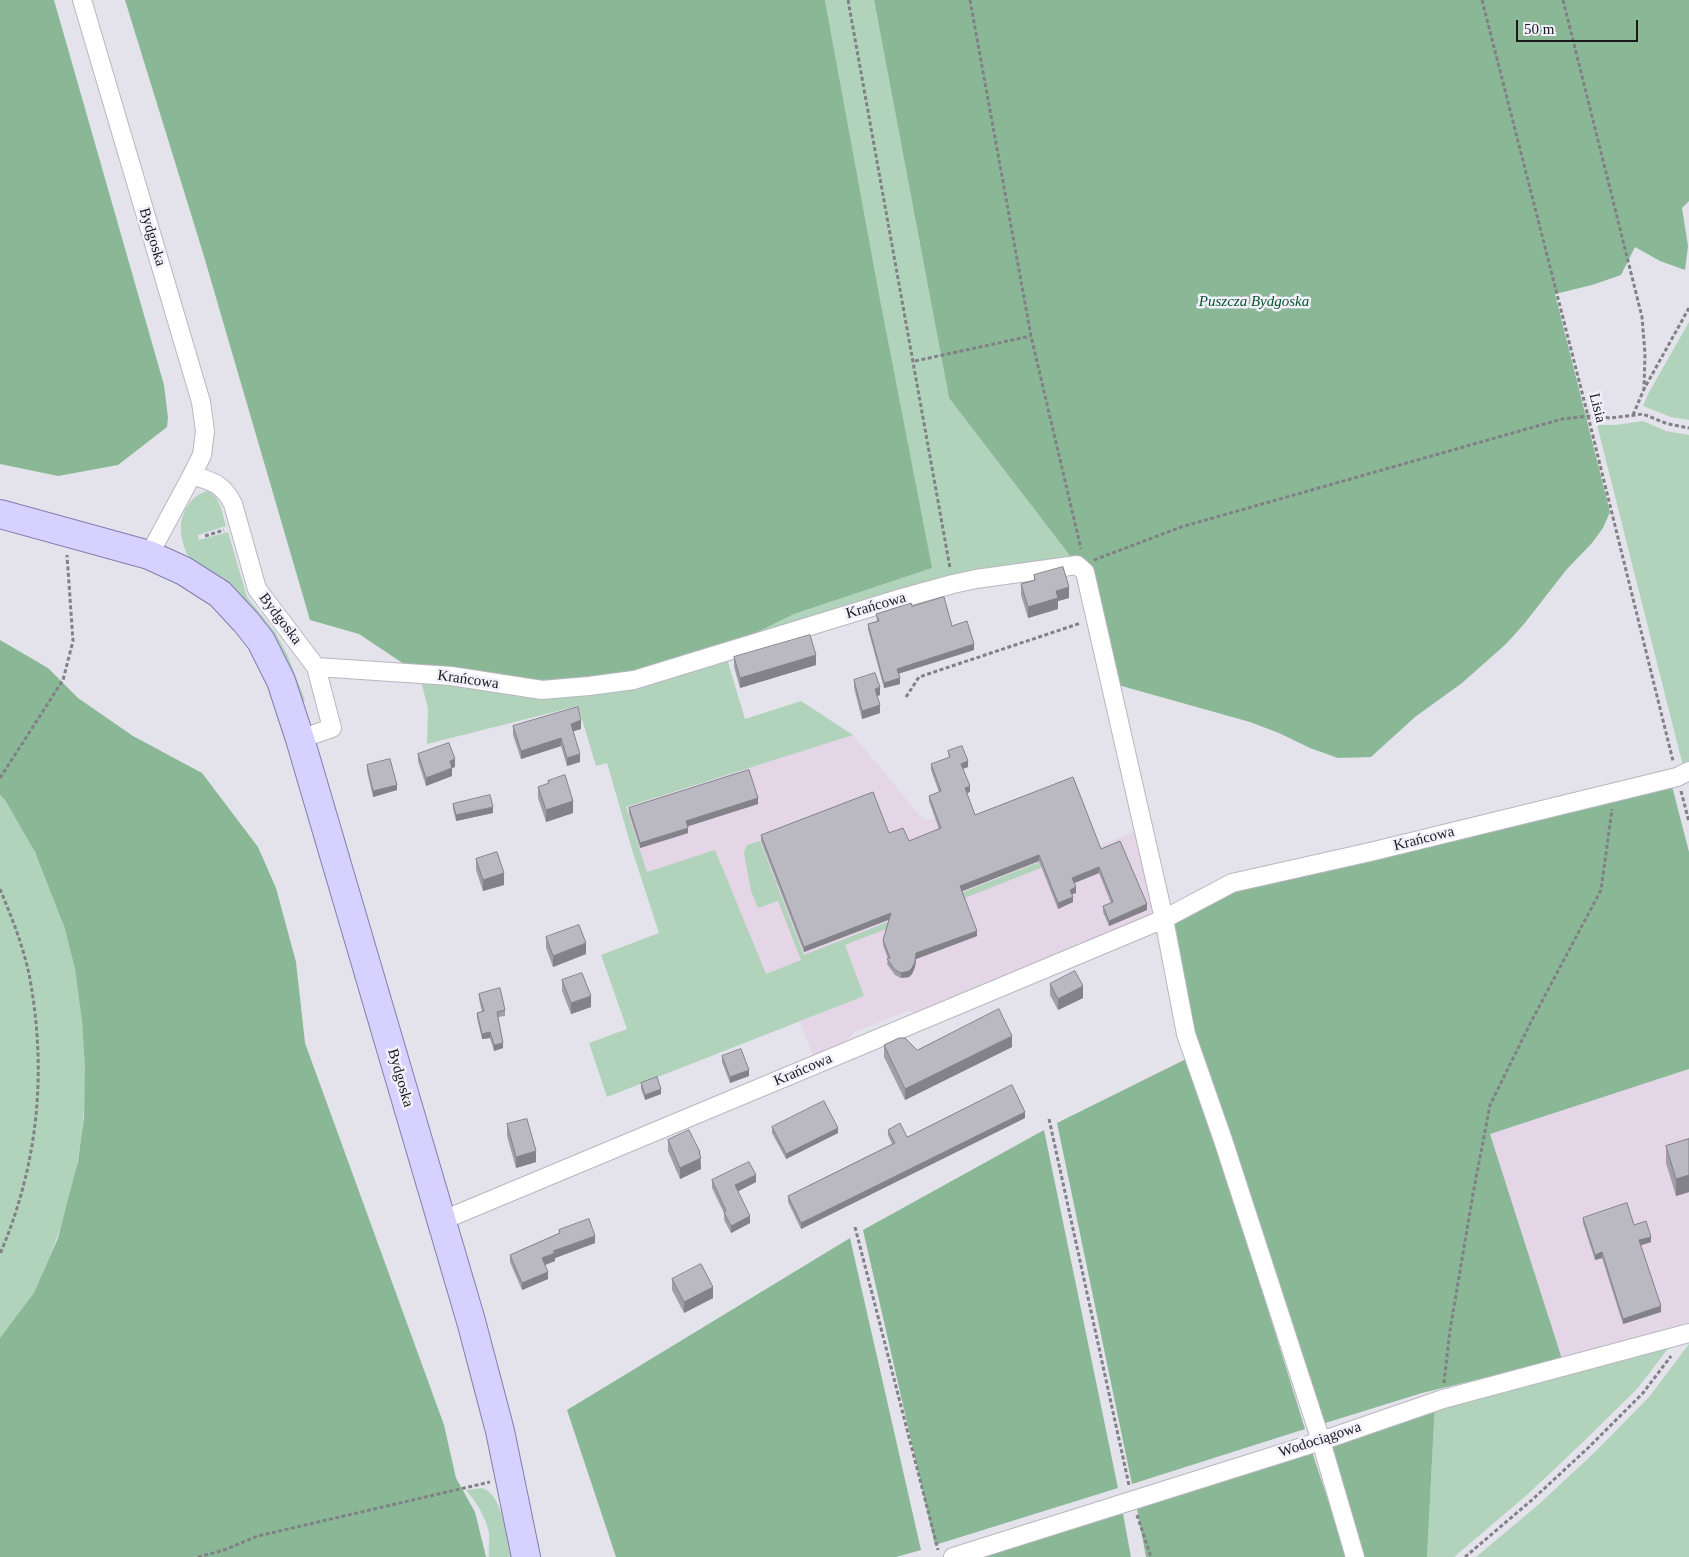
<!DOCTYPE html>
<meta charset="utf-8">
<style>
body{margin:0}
#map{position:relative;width:1689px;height:1557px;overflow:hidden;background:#e4e3ec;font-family:Georgia,serif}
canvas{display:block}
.scale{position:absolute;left:1516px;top:20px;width:122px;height:22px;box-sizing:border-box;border:2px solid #1a1a1d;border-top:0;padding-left:6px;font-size:15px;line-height:18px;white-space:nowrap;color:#1a1a1d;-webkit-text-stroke:4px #f2f0fa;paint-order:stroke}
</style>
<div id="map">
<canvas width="1689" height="1557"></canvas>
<div class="scale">50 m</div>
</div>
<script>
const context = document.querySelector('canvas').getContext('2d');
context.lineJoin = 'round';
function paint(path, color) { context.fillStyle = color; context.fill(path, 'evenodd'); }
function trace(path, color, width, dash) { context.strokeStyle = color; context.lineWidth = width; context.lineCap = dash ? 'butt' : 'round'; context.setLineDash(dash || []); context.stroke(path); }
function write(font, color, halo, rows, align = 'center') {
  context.font = font + ' Georgia,serif'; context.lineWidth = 5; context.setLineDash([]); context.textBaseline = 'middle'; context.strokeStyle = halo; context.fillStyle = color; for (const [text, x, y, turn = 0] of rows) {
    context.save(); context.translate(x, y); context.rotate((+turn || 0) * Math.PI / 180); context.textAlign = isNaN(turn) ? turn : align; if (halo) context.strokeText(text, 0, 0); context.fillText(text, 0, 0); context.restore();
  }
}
paint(new Path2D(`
 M853 735 920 816 925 820 936 819 1099 846 1136 831 1153 909 1150 915 921 1015 907 1011 854 1032 840 1049 815 1060 800 1022 864 996 631 1028 601 955 659 933 621 809Z
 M1689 1069V1322L1562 1359 1490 1134Z`), '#e4d5e7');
paint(new Path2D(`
 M825 0H874L949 398 1077 565 976 579 725 652 745 719 801 701 853 735 626 807 647 872 715 850 766 974 801 960 778 901 758 908 751 891 744 853 747 845 760 841 804 955 1095 840 1097 846 845 945 864 996 607 1097 589 1043 627 1029 601 955 659 933 633 853 607 763 596 766 578 706 427 744 428 708 419 674 703 659 794 614 931 568 880 299Z
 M1689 322V420L1671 417 1643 406 1648 394Z
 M1643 421 1666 431 1689 435V763L1683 766 1597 425H1616Z
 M208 491C221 498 222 513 226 526L198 535 199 540 228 532 247 597 275 632 287 654 305 700 303 703 187 554C180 537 177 520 189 504 194 497 199 493 208 491Z
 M0 795 5 800C15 817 27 835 35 853 47 876 57 902 64 927 97 1034 92 1159 48 1261 43 1272 40 1283 34 1293 25 1309 11 1323 0 1338Z
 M1689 1344V1557H1476L1538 1505 1595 1452 1649 1397Z
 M1670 1346 1637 1389 1583 1442 1528 1494 1454 1557H1427L1435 1404Z
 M482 1488C502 1493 508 1540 512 1557H489C488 1549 490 1539 489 1533 486 1517 476 1502 466 1490Z`), '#b2d3bb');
paint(new Path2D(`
 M0 0H54L164 385 168 418 167 427 118 465 58 476 0 464Z
 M125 0H825L880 299 932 568 794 614 703 659 589 686 419 674 359 634 310 620 203 253Z
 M874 0H1689V201L1682 208 1688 246 1685 270 1660 261 1635 247 1621 275 1592 285 1555 294 1610 512 1603 528 1592 543 1567 569 1524 624 1506 644 1462 683 1415 717 1371 757 1338 758 1310 748 1279 733 1250 722 1118 685 1077 565 949 398Z
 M0 640 48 668 78 698 133 736 202 773 258 847 276 888 296 962 305 1043 444 1425 456 1478 475 1512 486 1557H0V1338L34 1293 58 1238 78 1161 84 1117 85 1066 82 1020 75 969 64 926 35 852 5 800 0 795Z
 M1672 786 1689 852V1069L1490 1134 1562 1359 1422 1393 1319 1425 1192 1032 1173 917 1234 890Z
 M1186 1059 1216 1142 1305 1429 1132 1484 1057 1123Z
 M1044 1130 1118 1488 935 1545 863 1230Z
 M850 1238 921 1550 896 1557H616L567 1410Z
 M1435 1404 1427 1557H1362L1324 1439Z
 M1309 1443 1347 1557H1146L1135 1498Z
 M1121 1503 1131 1557H946Z`), '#8ab896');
const minor = new Path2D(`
 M82 0 201 402 205 431 202 455 192 475 149 555
 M192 475C213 482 222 483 233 504L257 589 316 667 332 728 300 739
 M316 667 451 676 542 690 589 686 634 680 895 600 953 584 976 579 1077 565 1085 572 1164 919 1186 1034 1223 1140 1321 1441 1355 1557
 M441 1221 1164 919 1232 883 1370 852 1677 777 1689 771
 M953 1557 1321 1441 1443 1399 1689 1333`);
const primary = new Path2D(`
 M0 514 149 555 184 571 220 594 246 622 261 641 281 681 300 739 471 1321 500 1431 526 1557`);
trace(minor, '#b8b7c0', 20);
trace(primary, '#827daf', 30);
trace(new Path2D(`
 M848 0 950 568
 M970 0 1031 336 1081 549
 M1482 0 1588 416 1673 761
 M1563 0 1642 317 1645 354 1644 389
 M915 361 1031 336
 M1633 415 1644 389 1689 308
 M205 536 224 530
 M1094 560 1181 527 1562 419 1588 416 1611 418 1643 414 1668 424 1689 428
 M906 697 919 677 1081 623
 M0 778 63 680 73 641 67 555
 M1681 791 1689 822
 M0 889C12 918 24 948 30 979 47 1074 38 1165 0 1254
 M1049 1119 1129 1485
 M855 1227 938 1550
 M1444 1383 1450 1330 1473 1194 1490 1105 1532 1020 1601 890 1612 809
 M1137 1515 1151 1557
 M198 1557 224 1550 258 1536 490 1482
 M1465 1557 1533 1499 1589 1447 1643 1393 1671 1356`), '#818087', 3, [4, 2.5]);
trace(minor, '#fff', 18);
trace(primary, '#d6d1fe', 28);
paint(new Path2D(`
 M1034 575 1069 598 1058 601V609L1028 618 1021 595V584L1034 580Z
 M912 606 952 626 974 650 898 674 900 684 884 688 868 629V624L877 621 876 614Z
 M734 657 816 665 740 688 734 667Z
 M854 680 880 695 877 696 880 713 862 719 854 688Z
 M513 726 581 729 573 731 580 762 567 766 561 746 521 759 513 735Z
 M948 751 968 767 963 769 970 792 967 793 975 815 1101 849 1147 910 1109 926 1103 912V906L1111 903 1099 873 1074 883 1076 893 1072 894 1073 902 1058 909 1039 861 962 891 977 936 916 959 915 967 912 974 909 977 901 978 895 975 887 964 888 959 883 945V940L889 919 804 952 761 841V835L889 833 909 841 939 829 929 801V796L939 792 931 770V764L949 758Z
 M418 754 455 767 452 768V776L426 786 418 761Z
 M367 765 397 790 373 797 367 771Z
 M548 781 573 813 546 822 538 798V787L548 784Z
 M453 804 493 813 456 821 453 809Z
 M758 804 687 826 688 833 640 848 629 813V808Z
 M476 859 504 885 483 891 476 870Z
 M546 937 586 954 553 967 546 948Z
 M562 980 591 1007 571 1014 562 991Z
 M1050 984 1083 998 1058 1010 1050 995Z
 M479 994 505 1010V1016L498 1017 503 1048 494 1051 490 1038 482 1039 477 1018V1013L482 1012 479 999Z
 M884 1045 917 1050 1012 1047 905 1100 884 1057Z
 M722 1056 749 1076 730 1083 722 1062Z
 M641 1083 661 1094 645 1100 641 1089Z
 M1025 1118 801 1229 788 1202V1196L892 1144 888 1135V1130L907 1137Z
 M507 1124 536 1162 516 1168 507 1136Z
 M772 1127 838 1133 786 1159 772 1133Z
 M1689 1139V1192L1676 1196 1666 1163V1146Z
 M668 1140 700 1156 701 1169 680 1179 668 1151Z
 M712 1180 756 1182 738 1191 750 1223 731 1233 724 1220V1213L712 1188Z
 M1583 1218 1634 1225 1651 1242 1641 1245 1661 1312 1623 1324 1602 1258 1595 1260 1583 1223Z
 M559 1230 595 1243 555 1258V1261L545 1265 548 1279 522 1290 510 1262V1255L559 1233Z
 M672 1279 713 1298 684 1313 672 1290Z`), '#a09fa7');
paint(new Path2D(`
 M1069 587V598L1058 601V609L1028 618V607L1056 591Z
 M974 644V650L897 674V669Z
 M816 655V665L740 688V678Z
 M900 678V684L884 688V683Z
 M880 687V695L875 697V689Z
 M880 705V713L862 719V711Z
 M581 720V729L571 732V724Z
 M561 738V746L521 759V751Z
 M580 754V762L567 766V758Z
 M455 759V767L452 768V776L426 786V778L450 761Z
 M968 761V767L961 769V764Z
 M397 785V790L373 797V791Z
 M970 786V792L965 793V788Z
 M758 798V804L686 827V821Z
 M573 801V813L546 822V810Z
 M493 807V813L456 821V815Z
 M688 828V833L640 848V843Z
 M1039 855V861L960 892V886Z
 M1099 867V873L1072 884V878Z
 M504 873V885L483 891V880Z
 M1076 887V893L1070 895V890Z
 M1073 897V902L1058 909V903Z
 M1147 904V910L1109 926V921Z
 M891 913V919L804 952V947Z
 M977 931V936L916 959 915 967 912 974 909 977 901 978V973L916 953Z
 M586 943V954L553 967V956Z
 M1083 986V998L1058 1010V999Z
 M591 996V1007L571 1014V1003Z
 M490 1032V1038L482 1039V1034Z
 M1012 1036V1047L905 1100V1089Z
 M503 1043V1048L494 1051V1045Z
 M749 1070V1076L730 1083V1077Z
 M661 1089V1094L645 1100V1095Z
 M1025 1112V1118L801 1229V1223Z
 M838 1128V1133L786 1159V1154Z
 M536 1151V1162L516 1168V1157Z
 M700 1152 701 1169 680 1179V1168Z
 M756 1175V1182L735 1193V1185Z
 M1689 1175V1192L1676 1196V1179Z
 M750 1216V1223L731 1233V1226Z
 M595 1236V1243L555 1258V1261L542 1266V1258L553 1251Z
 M1651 1237V1242L1639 1246V1240Z
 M1602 1252V1258L1595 1260V1255Z
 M548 1272V1279L522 1290V1283Z
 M713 1287V1298L684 1313V1302Z
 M1661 1306V1312L1623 1324V1319Z`), '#828288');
const building = new Path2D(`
 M1063 567 1069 587 1056 591 1058 598 1028 607 1021 584 1035 580 1034 575Z
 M944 597 952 626 967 621 974 644 897 669 900 678 884 683 868 624 879 621 876 614 911 603 912 606Z
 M810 635 816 655 740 678 734 657Z
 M875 673 880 687 875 689 880 705 862 711 854 680Z
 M578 707 581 720 571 724 580 754 567 758 561 738 521 751 513 726Z
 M449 743 455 759 450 761 452 768 426 778 418 754Z
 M962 746 968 761 961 764 970 786 965 788 975 815 1073 777 1101 849 1120 841 1147 904 1109 921 1103 906 1113 902 1099 867 1072 878 1076 887 1070 890 1073 897 1058 903 1039 855 960 886 977 931 916 953 915 962 912 968 909 971 901 973 895 970 887 959 890 958 883 940 891 913 804 947 761 835 873 792 889 833 903 828 909 841 941 828 929 796 941 791 931 764 950 757 948 751Z
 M390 759 397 785 373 791 367 765Z
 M749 770 758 798 686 821 688 828 640 843 629 808Z
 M565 775 573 801 546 810 538 787 549 783 548 781Z
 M490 795 493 807 456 815 453 804Z
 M497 852 504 873 483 880 476 859Z
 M579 925 586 943 553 956 546 937Z
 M1075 971 1083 986 1058 999 1050 984Z
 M582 973 591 996 571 1003 562 980Z
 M500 988 505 1010 497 1012 503 1043 494 1045 490 1032 482 1034 477 1013 484 1011 479 994Z
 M999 1009 1012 1036 905 1089 884 1045 899 1038H905L917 1050Z
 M741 1049 749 1070 730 1077 722 1056Z
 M657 1077 661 1089 645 1095 641 1083Z
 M1012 1085 1025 1112 801 1223 788 1196 895 1143 888 1130 900 1123 907 1137Z
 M824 1101 838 1128 786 1154 772 1127Z
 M527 1119 536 1151 516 1157 507 1124Z
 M689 1130 700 1152 699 1153 701 1158 680 1168 668 1140Z
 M1689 1139V1175L1676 1179 1666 1146Z
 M749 1162 756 1175 735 1185 750 1216 731 1226 724 1212 726 1211 712 1180Z
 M1627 1203 1634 1225 1646 1221 1651 1237 1639 1240 1661 1306 1623 1319 1602 1252 1595 1255 1583 1218Z
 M589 1219 595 1236 553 1251 555 1253 542 1258 548 1272 522 1283 510 1255 560 1233 559 1230Z
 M701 1264 713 1287 684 1302 672 1279Z`);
paint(building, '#bab9c2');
trace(building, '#828288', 1);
write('15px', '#1a1a1d', '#f2f0fa', [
 ["Bydgoska",152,237,73],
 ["Lisia",1597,408,76],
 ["Krańcowa",876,606,-16],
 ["Bydgoska",280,619,53],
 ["Krańcowa",468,680,8],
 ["Krańcowa",1424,839,-14],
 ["Krańcowa",803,1070,-23],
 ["Bydgoska",400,1078,74],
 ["Wodociągowa",1320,1440,-18]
]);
write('italic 15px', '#05552b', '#f2f0fa', [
 ["Puszcza Bydgoska",1254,302]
]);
</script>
